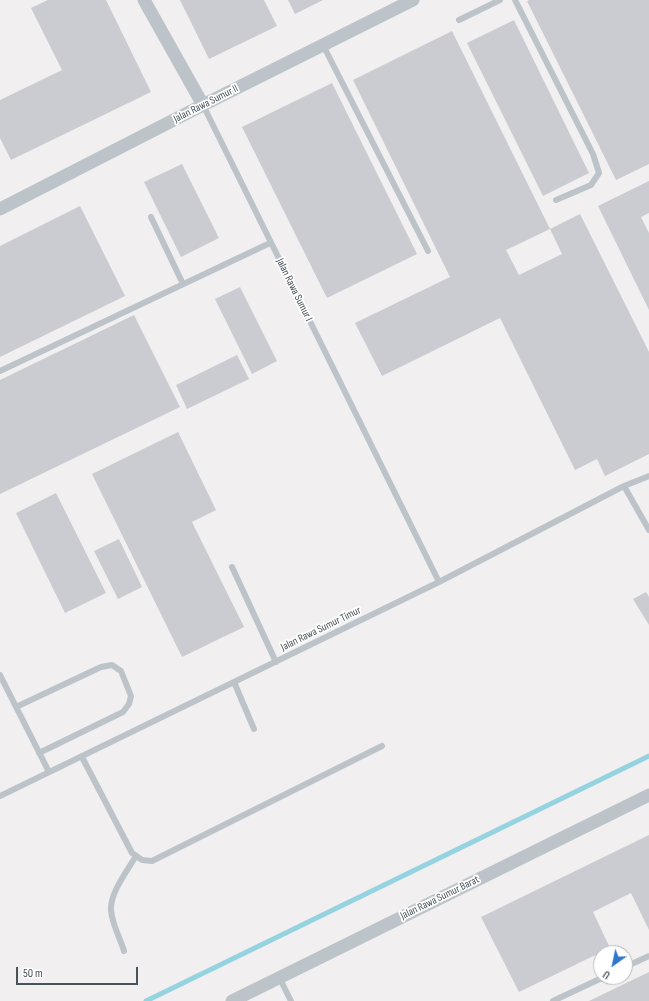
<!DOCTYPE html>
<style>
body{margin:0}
#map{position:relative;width:649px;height:1001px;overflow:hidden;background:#f1efef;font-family:"Sofia Sans Condensed",sans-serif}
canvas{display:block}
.north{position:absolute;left:593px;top:945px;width:40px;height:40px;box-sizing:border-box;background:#fff;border:1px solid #b6babd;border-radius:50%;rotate:213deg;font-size:11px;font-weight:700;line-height:16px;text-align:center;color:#49535a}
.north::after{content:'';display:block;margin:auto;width:14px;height:18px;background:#2f77cb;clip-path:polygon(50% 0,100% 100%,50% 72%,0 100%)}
.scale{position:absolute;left:16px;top:967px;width:122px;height:18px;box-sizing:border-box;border:2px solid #49535a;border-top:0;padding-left:5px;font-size:12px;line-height:14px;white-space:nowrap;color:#49535a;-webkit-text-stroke:3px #fff;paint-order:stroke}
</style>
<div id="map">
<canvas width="649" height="1001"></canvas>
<div class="north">U</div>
<div class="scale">50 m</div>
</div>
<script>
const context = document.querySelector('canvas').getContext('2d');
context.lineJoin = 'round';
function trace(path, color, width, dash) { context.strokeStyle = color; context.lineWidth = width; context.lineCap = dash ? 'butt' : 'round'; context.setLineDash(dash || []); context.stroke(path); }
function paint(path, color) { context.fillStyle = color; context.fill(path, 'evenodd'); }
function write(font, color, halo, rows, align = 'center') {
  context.font = font + ' "Sofia Sans Condensed",sans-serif'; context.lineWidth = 3.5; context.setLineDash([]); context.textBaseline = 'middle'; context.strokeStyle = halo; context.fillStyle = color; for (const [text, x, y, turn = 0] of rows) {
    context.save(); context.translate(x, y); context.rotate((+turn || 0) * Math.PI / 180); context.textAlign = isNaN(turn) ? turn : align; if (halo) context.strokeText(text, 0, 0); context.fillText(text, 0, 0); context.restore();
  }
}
trace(new Path2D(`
 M146 1001 649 756`), '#95d3e1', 5);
paint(new Path2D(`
 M48 0H106L151 92 11 160 0 138V100L62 70 31 8Z
 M180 0H264L277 26 209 59Z
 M288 0H323L295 14Z
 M529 0H649V164L616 180 527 1Z
 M514 20 589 173 543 196 467 43Z
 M452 31 550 229 506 250 519 275 562 254 550 229 580 214 649 352V454L605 476 597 459 575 470 500 318 382 376 355 323 450 277 353 80Z
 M332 83 417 254 327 298 242 127Z
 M182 164 219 238 181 257 144 182Z
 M649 181V213L641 217 649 233V310L598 206Z
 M80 206 125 296 0 357V246Z
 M240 287 277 361 252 374 215 299Z
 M134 315 180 407 0 494V380Z
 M237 355 249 379 187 409 176 385Z
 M178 432 216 510 192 522 244 627 182 657 92 474Z
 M56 493 106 593 65 613 16 513Z
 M119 539 142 587 118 599 94 551Z
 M646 592 649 597V625L633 599Z
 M649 835V930L631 893 593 912 610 948 519 992 481 917Z
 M649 972V1001H589Z`), '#caccd1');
trace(new Path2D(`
 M515 0 593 154 599 173 591 185 556 200
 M459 20 500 0
 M323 45 428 251
 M203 105 439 582
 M151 217 183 284
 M0 371 270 243
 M624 486 649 530
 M232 567 276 662
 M0 675 49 772
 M234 682 254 729
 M16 707 101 667 112 665 121 671 131 696 129 704 123 712 39 753
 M82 757 132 853 142 860 152 861 382 746
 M0 796 439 582 624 486 649 476
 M124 951C120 938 112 924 111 910 110 893 127 871 136 856
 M625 967 649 956
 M279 977 291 1001
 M553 1001 604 977`), '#bcc4ca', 6);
trace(new Path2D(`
 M144 0 203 105
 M0 209 203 105 413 0
 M232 1001 649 795`), '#bcc4ca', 13);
write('11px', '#49535a', '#fff', [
 ["Jalan Rawa Sumur II",206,104,-27],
 ["Jalan Rawa Sumur I",294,290,64],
 ["Jalan Rawa Sumur Timur",321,629,-26],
 ["Jalan Rawa Sumur Barat",440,898,-26]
]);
</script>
